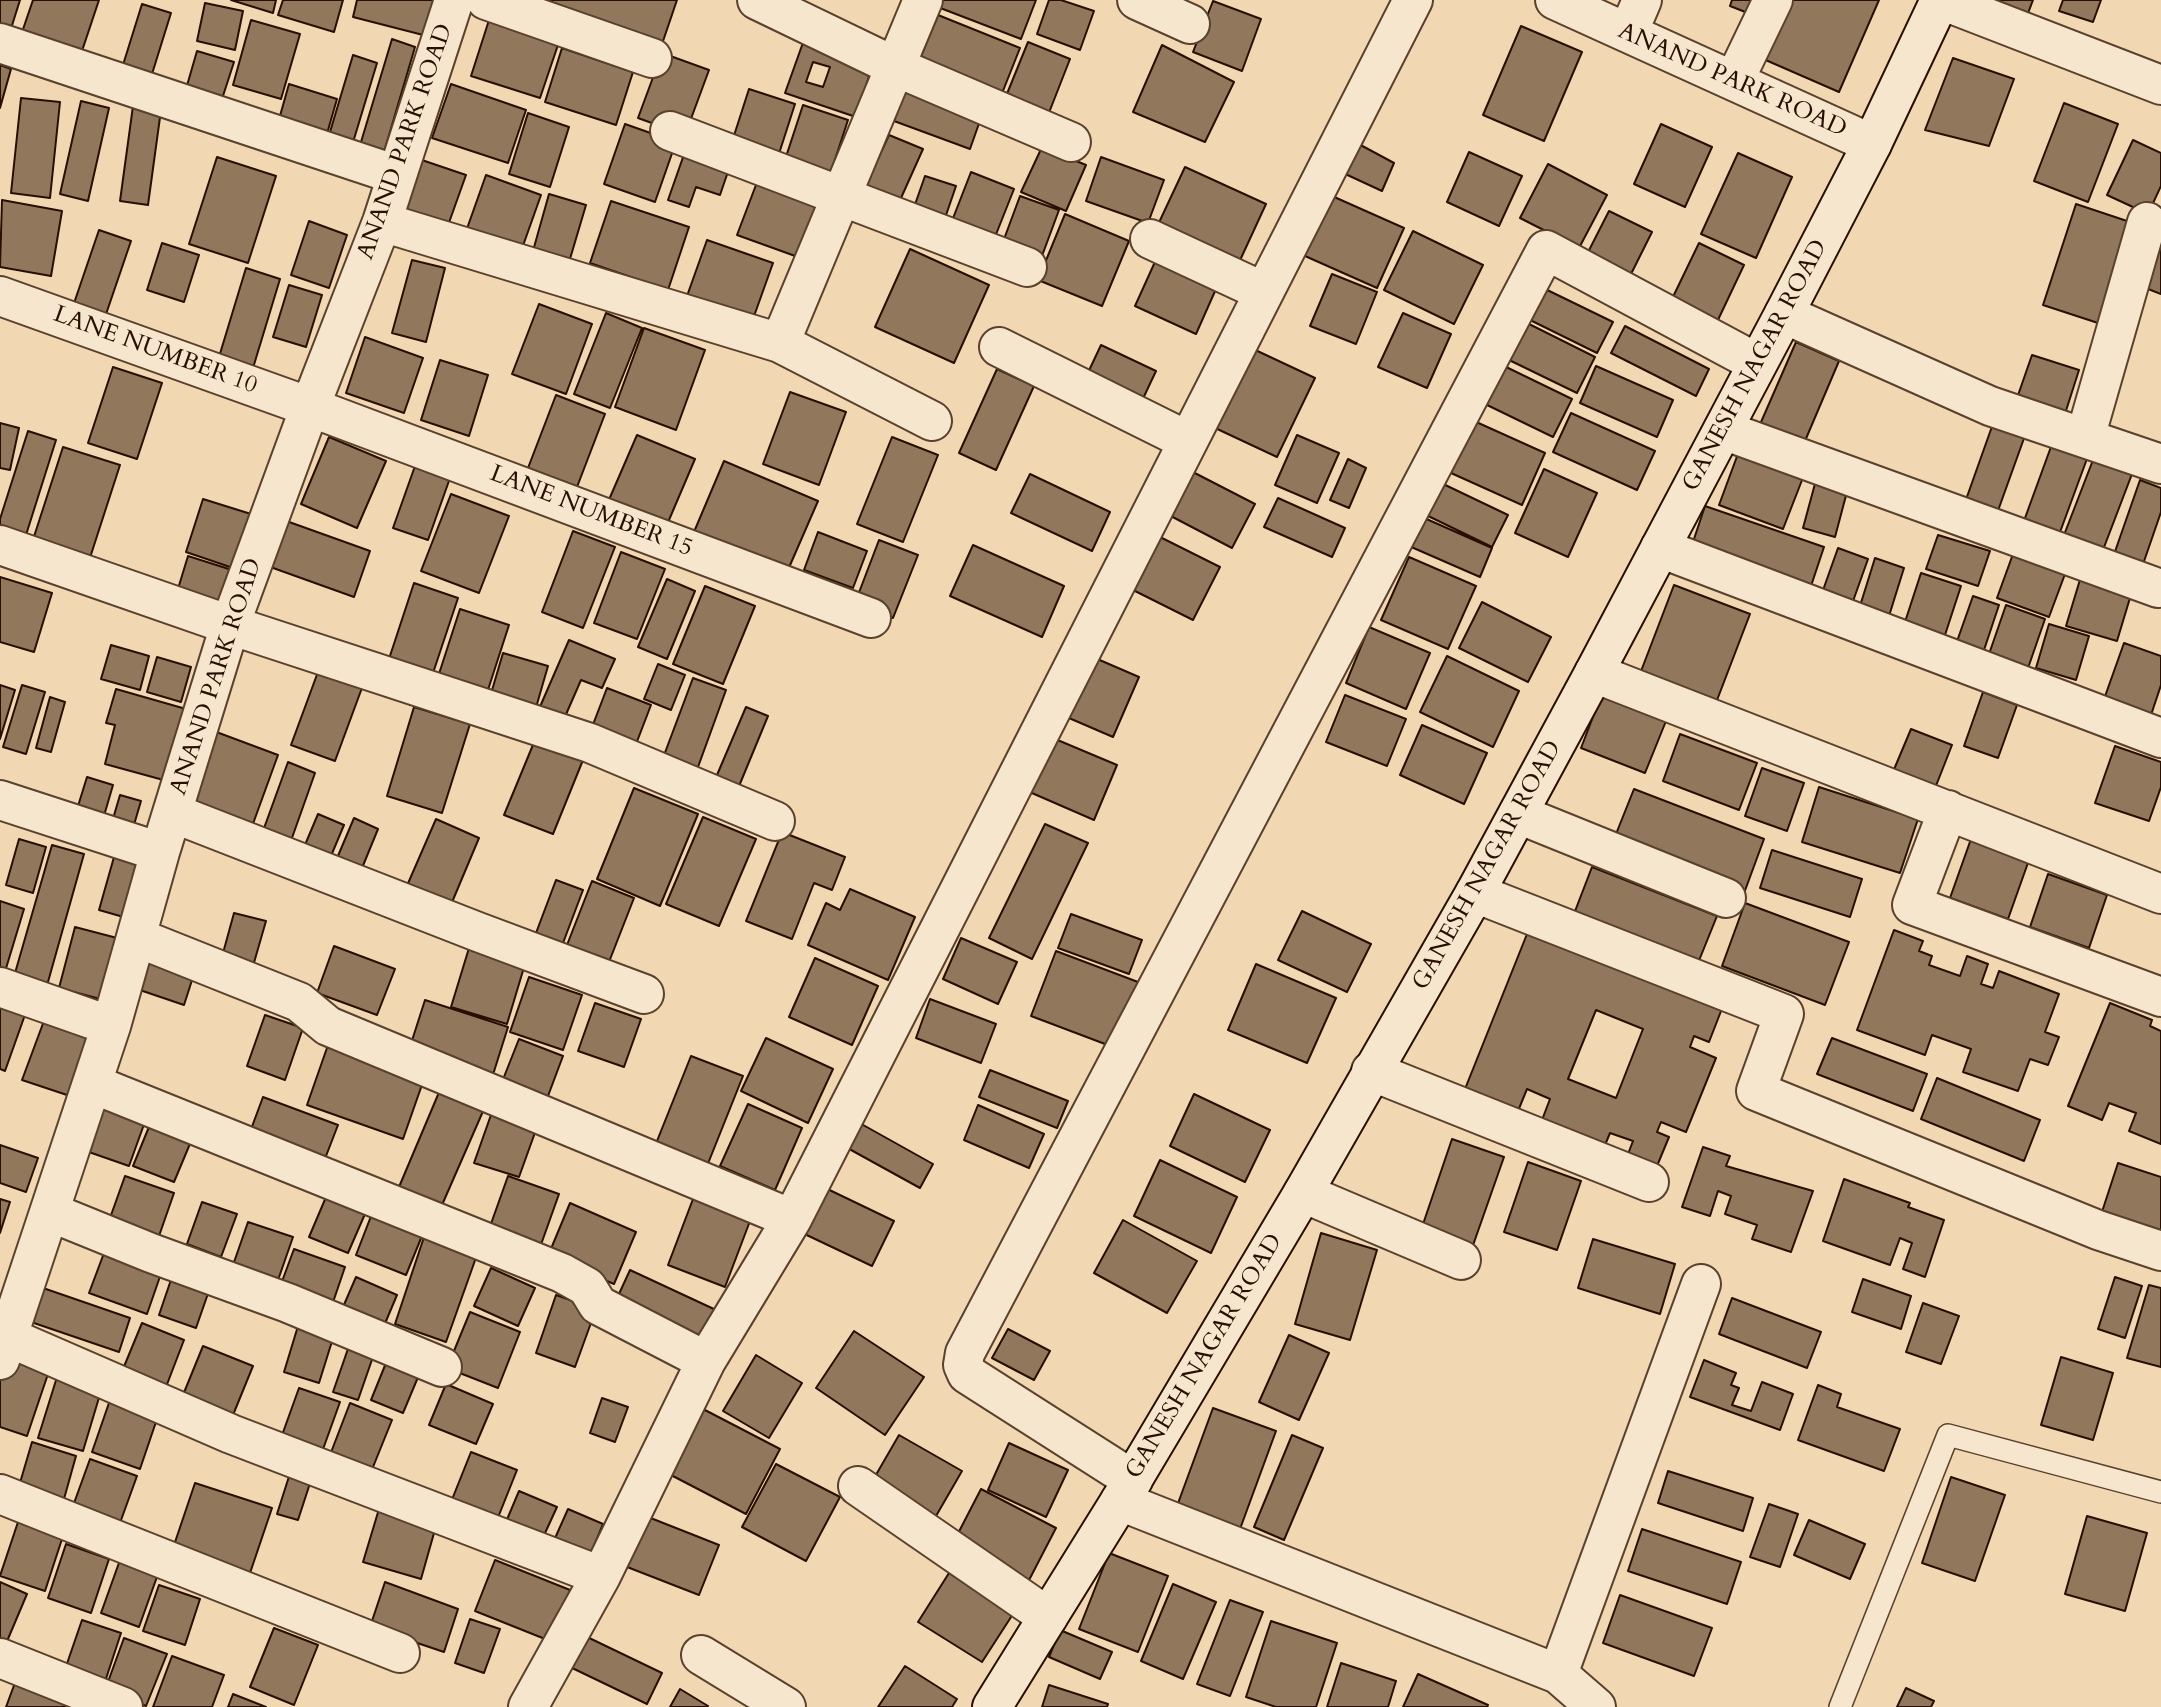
<!DOCTYPE html>
<style>
body{margin:0}
canvas{display:block;background:#f1d8b2}
</style>
<canvas width="2161" height="1707"></canvas>
<script>
const context = document.querySelector('canvas').getContext('2d');
context.lineJoin = 'round';
function paint(path, color) { context.fillStyle = color; context.fill(path, 'evenodd'); }
function trace(path, color, width, dash) { context.strokeStyle = color; context.lineWidth = width; context.lineCap = dash ? 'butt' : 'round'; context.setLineDash(dash || []); context.stroke(path); }
function write(font, color, halo, rows, align = 'center') {
  context.font = font + ' Cardo,serif'; context.lineWidth = 5; context.setLineDash([]); context.textBaseline = 'middle'; context.strokeStyle = halo; context.fillStyle = color; for (const [text, x, y, turn = 0] of rows) {
    context.save(); context.translate(x, y); context.rotate((+turn || 0) * Math.PI / 180); context.textAlign = isNaN(turn) ? turn : align; if (halo) context.strokeText(text, 0, 0); context.fillText(text, 0, 0); context.restore();
  }
}
const building = new Path2D(`
 M0 0H20L9 35 0 33Z
 M33 0H99L79 60 19 41Z
 M231 0H276L273 13Z
 M283 0H343L334 32 278 15Z
 M357 0H436L427 36 353 17Z
 M547 0H677L660 50 544 10Z
 M937 0H1036L1021 39 935 6Z
 M1049 0H1061L1094 11 1080 50 1037 34Z
 M1732 0H1759L1753 15 1730 6Z
 M1786 0H1879L1839 92 1761 58Z
 M1983 0H2033L2027 16Z
 M2063 0H2101L2093 22 2059 11Z
 M1213 1 1261 19 1242 71 1193 52Z
 M205 3 243 11 235 50 197 41Z
 M142 4 171 13 147 90 118 81Z
 M938 15 1020 48 997 106 914 73Z
 M490 17 560 39 540 98 471 76Z
 M251 20 300 34 281 99 233 85Z
 M1521 26 1582 52 1544 141 1483 115Z
 M805 37 874 61 856 117 785 93ZM813 62 830 67 823 87 806 82Z
 M392 39 415 47 382 159 358 152Z
 M1028 42 1070 59 1043 128 1000 111Z
 M1162 45 1234 82 1205 142 1133 112Z
 M562 48 633 72 616 125 545 102Z
 M197 51 234 62 222 99 186 89Z
 M662 53 709 70 685 135 638 118Z
 M353 55 377 63 351 149 327 142Z
 M1953 58 2014 79 1989 146 1925 130Z
 M0 65 11 69 0 108Z
 M289 84 337 99 324 144 276 130Z
 M451 84 526 110 508 163 432 138Z
 M905 87 982 115 970 149 894 121Z
 M749 89 795 104 776 163 730 148Z
 M21 98 60 102 50 198 11 193Z
 M81 101 109 108 88 201 60 194Z
 M2064 103 2118 124 2088 202 2034 181Z
 M803 105 848 120 826 187 781 172Z
 M133 106 161 110 148 205 120 201Z
 M528 113 569 127 550 187 509 174Z
 M625 124 676 142 655 202 604 184Z
 M1661 124 1712 147 1685 207 1634 184Z
 M889 135 923 149 897 207 863 191Z
 M2133 140 2161 153V186L2148 214 2107 195Z
 M1355 142 1394 163 1382 191 1341 172Z
 M688 143 733 157 720 195 696 187 689 207 668 200Z
 M1042 147 1086 165 1066 211 1021 192Z
 M1469 152 1522 176 1499 226 1447 202Z
 M1738 153 1792 177 1756 258 1701 234Z
 M410 156 466 175 446 231 391 212Z
 M217 157 276 176 248 263 189 244Z
 M1101 157 1164 180 1148 223 1086 201Z
 M1548 164 1607 195 1579 248 1520 218Z
 M1185 167 1266 204 1236 269 1155 231Z
 M971 172 1014 189 993 242 950 226Z
 M486 175 541 195 519 257 464 237Z
 M925 176 956 186 943 224 912 213Z
 M759 177 831 203 809 261 737 235Z
 M1323 192 1404 228 1377 288 1296 252Z
 M549 194 586 205 567 269 531 258Z
 M1020 196 1059 210 1039 264 1000 250Z
 M2 200 62 211 51 276 0 267Z
 M611 201 689 227 668 290 590 263Z
 M2076 204 2130 222 2098 323 2043 305Z
 M1609 211 1652 232 1625 286 1582 264Z
 M1065 214 1129 241 1102 306 1038 280Z
 M309 221 347 235 329 288 291 275Z
 M99 230 131 241 103 323 71 312Z
 M1413 231 1483 265 1454 324 1384 290Z
 M707 240 773 263 753 319 687 296Z
 M2161 241V294L2143 287Z
 M162 243 199 255 184 302 147 290Z
 M1699 243 1744 265 1717 322 1671 301Z
 M910 249 989 285 954 363 875 327Z
 M1159 253 1220 280 1196 334 1135 306Z
 M412 260 445 268 426 342 392 333Z
 M246 268 280 279 253 368 219 357Z
 M1332 274 1377 292 1356 344 1310 326Z
 M289 285 322 295 306 347 273 337Z
 M1539 286 1613 322 1597 353 1524 317Z
 M539 304 592 324 566 394 512 374Z
 M606 313 642 328 610 408 574 394Z
 M1403 313 1451 334 1427 388 1378 367Z
 M1525 322 1595 357 1577 393 1507 359Z
 M1625 326 1709 369 1696 396 1611 353Z
 M644 328 705 350 676 430 615 407Z
 M365 337 423 358 404 413 346 393Z
 M1796 342 1839 361 1802 448 1758 429Z
 M1101 345 1156 371 1140 405 1085 379Z
 M1251 348 1315 378 1277 457 1213 427Z
 M2032 355 2079 370 2064 417 2016 401Z
 M440 360 488 375 469 436 421 420Z
 M1504 366 1572 399 1553 437 1485 404Z
 M1596 366 1673 400 1657 437 1580 403Z
 M113 367 162 383 137 459 88 443Z
 M997 369 1034 386 996 470 959 453Z
 M790 392 846 412 819 485 763 464Z
 M556 395 605 414 577 487 528 468Z
 M1571 413 1655 451 1637 490 1553 452Z
 M1995 418 2027 430 1995 519 1963 508Z
 M1474 421 1545 453 1522 505 1451 473Z
 M0 423 19 428 10 470 0 468Z
 M28 431 56 440 26 535 0 527V519Z
 M637 435 695 459 666 527 608 502Z
 M1297 435 1339 453 1317 503 1275 485Z
 M329 437 386 461 357 528 301 504Z
 M892 437 938 455 903 542 857 524Z
 M2052 444 2088 456 2056 543 2021 529Z
 M63 447 120 465 87 567 30 549Z
 M1739 451 1804 475 1783 529 1719 505Z
 M1348 459 1366 468 1349 508 1330 500Z
 M2093 460 2132 474 2098 563 2059 548Z
 M724 461 818 501 784 579 691 539Z
 M415 466 450 478 428 540 393 528Z
 M1187 469 1255 504 1232 548 1165 513Z
 M1544 469 1597 493 1568 557 1515 533Z
 M1030 474 1110 512 1092 551 1011 513Z
 M1816 480 1848 488 1835 537 1803 528Z
 M2140 480 2161 488V512L2140 573 2111 563Z
 M1439 482 1508 515 1492 547 1424 514Z
 M451 494 509 516 479 593 421 571Z
 M1278 498 1345 528 1332 557 1264 527Z
 M203 499 251 514 233 568 186 552Z
 M1705 506 1824 547 1809 592 1690 551Z
 M1422 517 1492 548 1480 577 1409 546Z
 M278 518 370 551 354 597 262 564Z
 M573 531 615 547 583 628 542 612Z
 M818 532 867 551 853 588 804 570Z
 M1938 535 1990 551 1978 586 1926 569Z
 M1160 537 1220 567 1193 620 1133 590Z
 M879 540 918 555 893 618 855 603Z
 M973 545 1064 586 1042 637 950 596Z
 M1838 548 1868 559 1852 604 1822 593Z
 M621 552 665 569 637 639 594 623Z
 M2013 554 2065 574 2049 617 1997 598Z
 M188 556 232 570 218 616 174 602Z
 M1409 557 1476 586 1448 649 1381 620Z
 M1875 558 1904 568 1889 616 1860 606Z
 M1921 573 1961 586 1944 638 1904 625Z
 M2082 573 2133 588 2117 641 2066 626Z
 M0 577 52 593 34 652 0 642Z
 M667 579 695 591 667 659 638 647Z
 M414 583 458 598 431 679 387 665Z
 M1674 585 1750 614 1714 708 1638 679Z
 M705 586 755 606 723 684 673 664Z
 M1973 596 1999 605 1982 656 1955 647Z
 M1482 602 1551 637 1528 682 1459 648Z
 M2006 605 2045 619 2027 671 1988 657Z
 M460 609 509 625 486 696 437 680Z
 M2049 624 2089 636 2076 680 2036 668Z
 M1369 627 1430 653 1406 709 1346 683Z
 M569 640 615 659 602 688 581 680 564 719 539 709Z
 M2124 643 2161 656V685L2150 718 2103 702Z
 M111 645 149 656 140 690 101 679Z
 M503 653 548 666 535 711 490 697Z
 M1088 655 1139 677 1113 737 1062 715Z
 M1447 656 1519 691 1493 747 1420 712Z
 M157 657 191 667 181 702 147 692Z
 M322 661 366 677 335 761 291 745Z
 M658 664 685 675 671 710 644 699Z
 M693 678 726 690 694 778 660 766Z
 M0 685 15 690 0 739Z
 M22 685 45 692 26 754 3 747Z
 M607 688 651 705 633 752 589 735Z
 M116 689 186 709 178 784 105 764 115 725 106 723Z
 M1983 692 2017 705 1998 758 1964 746Z
 M1345 695 1406 719 1387 766 1326 742Z
 M1601 696 1666 721 1645 773 1581 748Z
 M50 697 65 702 51 752 36 748Z
 M414 707 470 724 442 813 387 796Z
 M746 707 768 716 737 791 714 782Z
 M1422 725 1487 753 1464 804 1400 775Z
 M1911 729 1952 745 1932 796 1890 779Z
 M211 730 278 755 250 832 182 807Z
 M1680 734 1757 763 1739 810 1663 781Z
 M1048 736 1117 765 1094 820 1025 790Z
 M535 740 583 760 553 834 504 815Z
 M2115 746 2161 762V787L2149 821 2095 803Z
 M288 762 315 773 287 852 259 842Z
 M1762 768 1804 783 1787 831 1745 816Z
 M87 777 113 785 101 826 74 819Z
 M1819 787 1918 819 1900 873 1802 842Z
 M634 788 698 814 660 906 597 879Z
 M1634 789 1764 839 1743 896 1612 844Z
 M120 795 141 801 131 835 110 829Z
 M318 814 344 825 328 863 302 852Z
 M703 817 756 839 719 926 666 904Z
 M354 818 378 829 360 873 335 863Z
 M436 819 479 838 450 907 406 888Z
 M1045 824 1088 843 1032 959 989 938Z
 M782 832 845 857 832 890 814 883 792 939 746 921Z
 M19 839 46 847 33 893 6 885Z
 M1971 839 2029 860 2008 919 1950 898Z
 M52 845 84 854 46 989 13 980Z
 M116 850 150 860 134 920 99 910Z
 M1772 850 1862 879 1850 917 1760 888Z
 M1592 867 1717 916 1696 968 1572 919Z
 M2048 874 2107 895 2089 948 2030 927Z
 M556 880 583 890 563 943 536 933Z
 M592 881 634 898 609 962 567 945Z
 M850 889 915 917 888 980 808 945 826 903 840 910Z
 M0 901 24 909 4 975 0 974Z
 M1745 903 1849 942 1825 1005 1722 966Z
 M1302 911 1371 944 1347 992 1278 960Z
 M234 913 266 921 251 973 220 964Z
 M1071 914 1142 940 1129 974 1058 948Z
 M75 927 117 938 100 999 59 988Z
 M1529 929 1723 1006 1709 1042 1694 1036 1690 1047 1716 1058 1686 1132 1661 1122 1657 1132 1669 1137 1657 1166 1628 1154 1633 1141 1610 1133 1605 1145 1542 1120 1550 1099 1527 1089 1518 1111 1465 1089ZM1596 1010 1643 1029 1616 1098 1568 1079Z
 M1894 930 1923 941 1919 951 1932 956 1929 965 1960 976 1967 956 1988 964 1981 984 1993 988 1999 971 2059 994 2045 1032 2059 1037 2048 1065 2030 1059 2018 1091 1963 1072 1971 1049 1932 1035 1925 1055 1857 1030Z
 M961 938 1017 962 998 1004 943 979Z
 M334 946 395 969 377 1015 317 993Z
 M469 948 525 964 507 1024 451 1007Z
 M1056 951 1138 982 1113 1047 1031 1016Z
 M138 958 193 977 184 1005 128 986Z
 M815 958 878 986 852 1045 789 1017Z
 M1256 964 1336 998 1307 1063 1228 1030Z
 M529 977 582 995 563 1050 510 1032Z
 M930 999 996 1024 981 1063 916 1038Z
 M425 1000 508 1027 491 1081 408 1053Z
 M0 1003 26 1012 5 1071 0 1069Z
 M595 1003 641 1019 624 1067 578 1051Z
 M2110 1003 2152 1020 2150 1026 2161 1031V1144L2129 1131 2136 1113 2109 1103 2102 1120 2068 1106Z
 M48 1010 98 1028 73 1097 22 1080Z
 M265 1015 303 1028 285 1080 247 1066Z
 M766 1038 833 1069 808 1123 741 1091Z
 M1832 1038 1927 1074 1913 1111 1817 1074Z
 M519 1039 563 1056 545 1104 500 1087Z
 M328 1045 424 1079 403 1139 307 1105Z
 M691 1056 743 1076 705 1171 653 1151Z
 M990 1070 1068 1101 1057 1128 979 1097Z
 M1937 1078 2040 1120 2024 1161 1921 1119Z
 M440 1090 484 1109 442 1205 399 1187Z
 M1194 1094 1270 1130 1245 1182 1170 1146Z
 M263 1097 338 1125 321 1169 247 1140Z
 M103 1101 147 1116 129 1166 86 1151Z
 M748 1104 802 1128 775 1190 720 1166Z
 M978 1105 1044 1134 1029 1168 964 1140Z
 M492 1112 537 1127 519 1177 474 1163Z
 M856 1121 933 1164 920 1188 842 1145Z
 M151 1122 192 1139 174 1182 133 1166Z
 M1452 1139 1504 1157 1471 1251 1420 1233Z
 M0 1145 38 1158 26 1192 0 1183Z
 M1703 1147 1730 1156 1726 1166 1813 1191 1791 1252 1752 1239 1757 1225 1725 1214 1731 1196 1718 1191 1710 1216 1682 1207Z
 M1160 1160 1237 1197 1211 1253 1134 1216Z
 M1528 1162 1581 1181 1557 1250 1504 1232Z
 M2118 1163 2161 1177V1245L2098 1224Z
 M125 1176 174 1193 159 1236 110 1218Z
 M508 1176 559 1194 538 1253 487 1235Z
 M1844 1179 1910 1203 1908 1207 1944 1220 1925 1277 1903 1269 1912 1243 1900 1238 1890 1265 1823 1241Z
 M817 1184 894 1221 872 1266 794 1229Z
 M329 1190 368 1207 348 1253 309 1237Z
 M0 1199 10 1202 0 1233Z
 M693 1199 750 1221 725 1287 668 1265Z
 M202 1202 237 1214 221 1257 187 1244Z
 M570 1203 636 1232 614 1284 548 1256Z
 M373 1211 424 1231 406 1275 356 1255Z
 M1123 1220 1197 1261 1167 1313 1094 1273Z
 M248 1222 293 1237 277 1283 232 1268Z
 M1321 1233 1377 1250 1350 1340 1295 1324Z
 M425 1234 478 1252 446 1342 395 1324Z
 M1593 1239 1675 1264 1660 1314 1578 1288Z
 M107 1245 164 1265 147 1314 89 1293Z
 M294 1249 345 1267 329 1314 277 1295Z
 M175 1268 212 1282 196 1328 159 1315Z
 M491 1268 535 1288 518 1326 474 1306Z
 M630 1270 716 1310 698 1347 613 1307Z
 M356 1277 397 1295 381 1333 340 1314Z
 M2115 1277 2142 1286 2125 1338 2098 1329Z
 M1863 1279 1911 1296 1901 1329 1852 1312Z
 M2149 1285 2161 1288V1367L2127 1358Z
 M43 1288 130 1318 119 1352 31 1322Z
 M556 1295 596 1309 575 1367 536 1353Z
 M1732 1298 1821 1332 1807 1368 1719 1334Z
 M1923 1303 1959 1316 1941 1364 1906 1352Z
 M470 1312 520 1332 498 1388 447 1368Z
 M142 1323 184 1340 166 1387 123 1369Z
 M298 1326 333 1338 319 1383 284 1372Z
 M1008 1329 1050 1351 1034 1380 992 1358Z
 M854 1331 924 1377 885 1435 816 1388Z
 M1289 1335 1329 1353 1299 1420 1259 1402Z
 M350 1343 375 1351 358 1400 333 1392Z
 M203 1346 253 1366 233 1415 183 1395Z
 M756 1355 802 1383 769 1438 723 1411Z
 M7 1356 49 1371 27 1436 0 1427V1378Z
 M2061 1357 2113 1373 2093 1440 2041 1425Z
 M388 1358 421 1370 403 1413 371 1400Z
 M1704 1360 1736 1373 1731 1385 1739 1388 1732 1405 1751 1411 1762 1382 1793 1394 1780 1430 1690 1397Z
 M57 1377 101 1391 83 1451 38 1438Z
 M446 1384 493 1404 476 1444 429 1425Z
 M1818 1385 1841 1394 1837 1407 1900 1429 1884 1471 1798 1440Z
 M299 1388 340 1402 322 1452 281 1438Z
 M602 1398 628 1407 615 1442 590 1433Z
 M110 1400 158 1416 140 1469 92 1452Z
 M350 1403 392 1420 371 1472 330 1455Z
 M1213 1408 1276 1431 1240 1529 1177 1506Z
 M703 1409 780 1449 746 1514 669 1474Z
 M899 1435 962 1471 936 1516 873 1480Z
 M1292 1435 1323 1448 1284 1540 1254 1527Z
 M32 1442 76 1456 62 1506 17 1493Z
 M1009 1443 1068 1470 1046 1517 988 1490Z
 M471 1452 517 1470 497 1520 451 1502Z
 M90 1459 137 1476 116 1534 69 1517Z
 M293 1464 314 1471 298 1520 277 1514Z
 M776 1464 840 1497 806 1561 742 1527Z
 M1668 1471 1753 1498 1743 1531 1658 1503Z
 M1951 1477 2005 1495 1975 1581 1922 1563Z
 M195 1483 272 1508 248 1579 171 1554Z
 M981 1489 1056 1528 1027 1584 952 1545Z
 M519 1491 557 1507 540 1544 503 1529Z
 M1769 1504 1798 1514 1780 1567 1750 1557Z
 M379 1509 436 1526 421 1579 363 1562Z
 M568 1509 603 1524 588 1561 552 1545Z
 M643 1515 719 1545 699 1595 622 1565Z
 M2087 1516 2147 1533 2125 1611 2065 1594Z
 M1809 1520 1865 1544 1850 1579 1794 1555Z
 M18 1522 63 1536 45 1591 0 1576Z
 M1642 1529 1741 1562 1727 1604 1628 1571Z
 M66 1544 109 1559 91 1613 48 1598Z
 M1109 1553 1168 1576 1138 1652 1079 1629Z
 M120 1560 158 1574 139 1627 101 1613Z
 M495 1560 570 1590 550 1641 475 1611Z
 M949 1573 1013 1614 982 1662 918 1622Z
 M0 1582 27 1594 5 1646 0 1644Z
 M385 1582 458 1609 444 1652 370 1627Z
 M1173 1584 1216 1602 1183 1679 1141 1661Z
 M159 1585 200 1599 185 1645 143 1631Z
 M1620 1595 1712 1628 1694 1676 1603 1643Z
 M1230 1600 1263 1612 1230 1696 1197 1684Z
 M470 1619 500 1629 484 1673 455 1663Z
 M82 1620 121 1633 101 1694 61 1681Z
 M1271 1621 1337 1643 1316 1707H1276L1246 1697Z
 M274 1628 318 1645 294 1705 250 1687Z
 M1060 1630 1112 1652 1100 1679 1049 1657Z
 M583 1635 662 1673 647 1704 568 1666Z
 M124 1638 167 1654 146 1706 105 1690Z
 M172 1656 224 1675 212 1707H153Z
 M1341 1663 1396 1681 1388 1707H1327Z
 M905 1666 957 1699 952 1707H878Z
 M1418 1674 1488 1705 1487 1707H1403Z
 M16 1680 72 1707H6Z
 M1049 1685 1108 1704 1107 1707H1042Z
 M1906 1688 1934 1701 1931 1707H1897Z
 M680 1689 708 1706 707 1707H670Z
 M233 1694 266 1707H228Z`);
paint(building, '#91785d');
trace(building, '#280f01', 2);
const lane = new Path2D(`
 M1840 1707 1948 1435 2161 1492`);
const street = new Path2D(`
 M486 0 652 58
 M757 0 896 67 1071 142
 M1137 0 1190 24
 M1555 0 1872 144
 M1941 0 2161 85
 M1628 33 1642 0
 M0 43 397 175
 M1734 81 1773 0
 M670 131 1027 267
 M382 222 780 343 932 421
 M1150 239 1264 292
 M0 296 310 407 871 618
 M1784 314 1990 406 2161 464
 M780 343 923 0
 M999 347 1188 441
 M1723 430 2158 588
 M2085 438 2147 222
 M0 545 230 625 590 743 775 821
 M1660 548 2161 738
 M1594 673 2161 894
 M0 800 160 852
 M1948 810 1912 905 2161 997
 M173 813 478 932 644 994
 M1518 814 1726 898
 M1475 893 1784 1014 1756 1091 2098 1230 2161 1251
 M136 937 299 1002 328 1026 792 1219
 M0 987 111 1026
 M1371 1071 1649 1182
 M93 1084 562 1273 587 1287 598 1305 706 1361
 M1303 1193 1461 1260
 M50 1212 151 1253 288 1303 442 1367
 M8 1337 231 1434 601 1576
 M0 1360 111 1026 160 852 230 625 310 407 382 222 454 0
 M1133 1480 967 1374 963 1365 965 1353 1546 250 1757 363
 M858 1486 1048 1617
 M0 1494 400 1653
 M1120 1501 1558 1674 1596 1707
 M701 1655 786 1707
 M0 1658 123 1707
 M1558 1674 1701 1284
 M528 1707 601 1576 706 1361 792 1219 1413 0`);
const secondary = new Path2D(`
 M992 1707 1120 1501 1303 1193 1475 893 1594 673 1784 314 1872 144 1940 0`);
trace(lane, '#5a412d', 24);
trace(street, '#5a412d', 42);
trace(secondary, '#280f01', 42);
trace(lane, '#f6e6cd', 21);
trace(street, '#f6e6cd', 38);
trace(secondary, '#f6e6cd', 38);
write('24px', '#280f01', '#f6e6cd', [
 ["ANAND PARK ROAD",1732,81,24],
 ["ANAND PARK ROAD",406,142,-71],
 ["LANE NUMBER 10",155,351,20],
 ["GANESH NAGAR ROAD",1756,366,-62],
 ["LANE NUMBER 15",591,512,21],
 ["ANAND PARK ROAD",217,677,-72],
 ["GANESH NAGAR ROAD",1488,866,-61],
 ["GANESH NAGAR ROAD",1205,1357,-59]
]);
</script>
